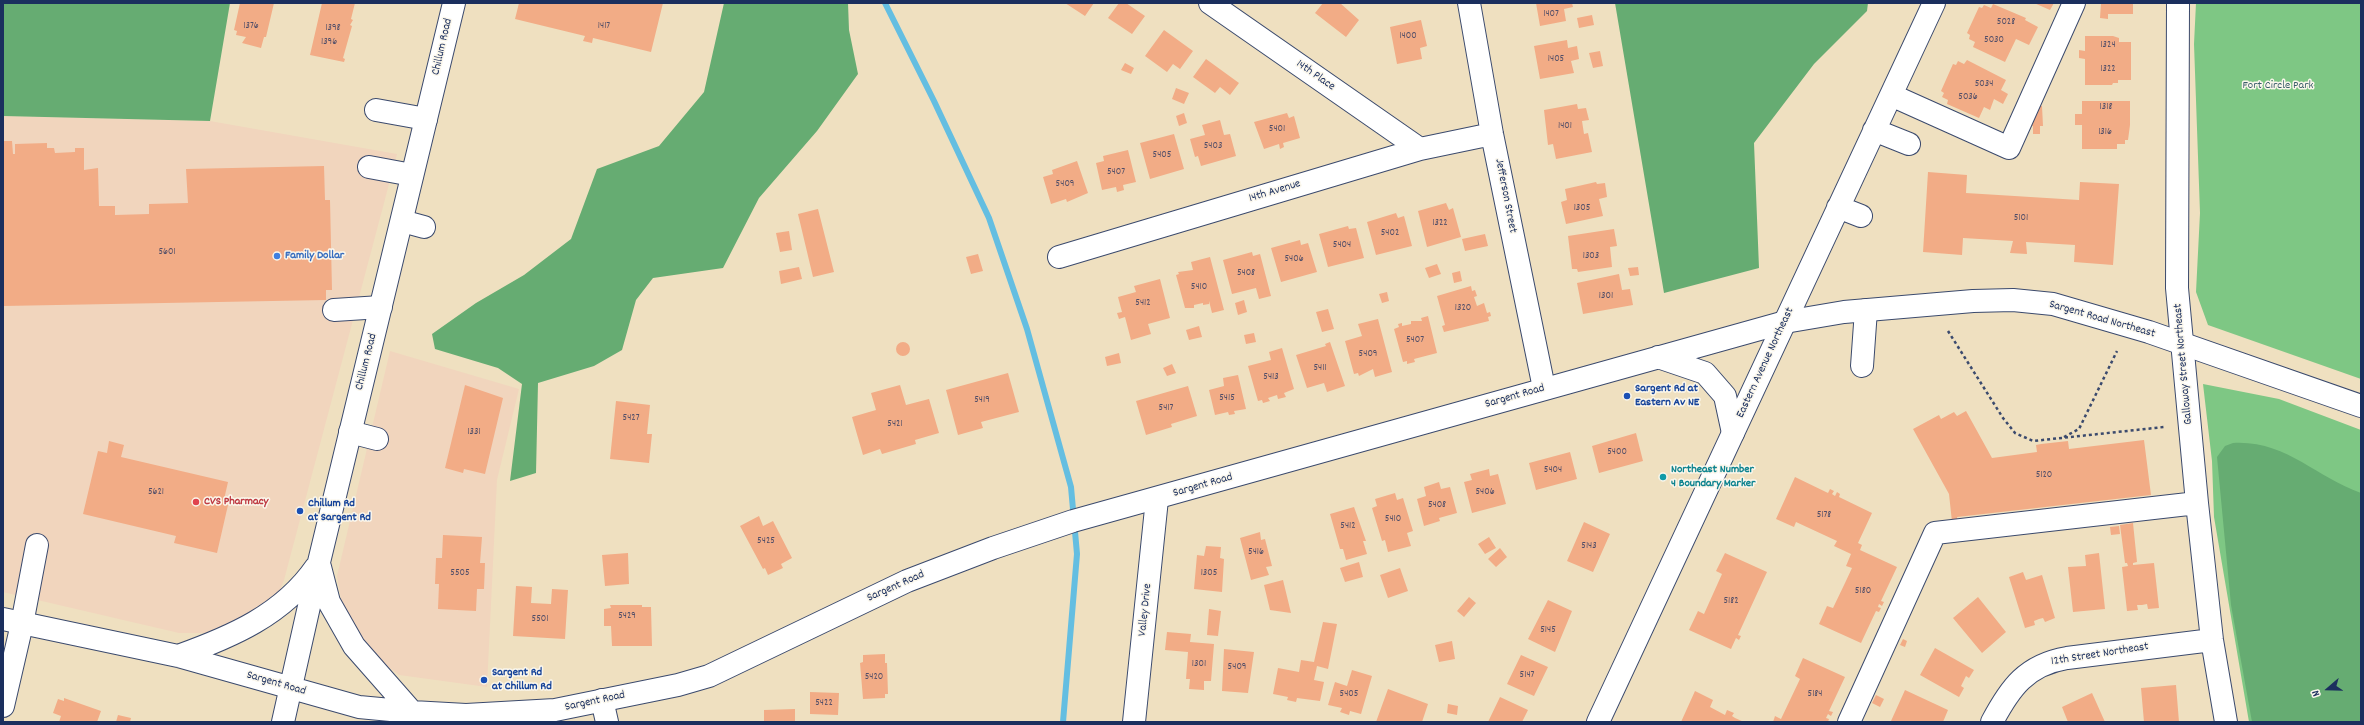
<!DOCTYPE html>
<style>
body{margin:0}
#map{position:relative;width:2364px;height:725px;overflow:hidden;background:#efe0c0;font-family:Dekko,sans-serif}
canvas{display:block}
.frame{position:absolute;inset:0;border:4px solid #1b2f5e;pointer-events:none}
.north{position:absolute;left:2308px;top:669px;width:40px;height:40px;-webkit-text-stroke:3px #fbf7ec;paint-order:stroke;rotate:250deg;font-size:11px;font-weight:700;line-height:16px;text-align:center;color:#1b2f5e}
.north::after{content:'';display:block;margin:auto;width:14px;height:18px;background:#1b2f5e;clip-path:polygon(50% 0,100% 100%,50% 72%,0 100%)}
</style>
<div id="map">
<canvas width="2364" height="725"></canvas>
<div class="frame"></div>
<div class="north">N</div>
</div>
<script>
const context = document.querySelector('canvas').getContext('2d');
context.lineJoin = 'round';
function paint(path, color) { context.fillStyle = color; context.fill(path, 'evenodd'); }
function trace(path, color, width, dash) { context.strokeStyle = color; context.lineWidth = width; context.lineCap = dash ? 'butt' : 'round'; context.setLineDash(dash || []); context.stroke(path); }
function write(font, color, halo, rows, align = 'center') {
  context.font = font + ' Dekko,sans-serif'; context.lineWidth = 3; context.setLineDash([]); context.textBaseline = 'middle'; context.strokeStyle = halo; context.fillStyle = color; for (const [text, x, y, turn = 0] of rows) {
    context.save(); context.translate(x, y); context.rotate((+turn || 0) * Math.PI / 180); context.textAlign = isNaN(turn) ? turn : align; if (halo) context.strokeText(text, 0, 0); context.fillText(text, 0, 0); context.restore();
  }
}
paint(new Path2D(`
 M3 116 210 121 397 154 284 580 276 600 214 633H179L3 592Z
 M390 351 519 389 497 480 487 687 399 675 365 649 343 611 337 576Z`), '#f1d5bd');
paint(new Path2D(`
 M2196 3H2361V379L2208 325 2196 292 2200 213 2194 44Z
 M2203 384 2279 399 2361 430V722H2249L2214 517 2212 461Z`), '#7ec784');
paint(new Path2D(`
 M3 3H230L210 121 3 116Z
 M724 3H848L849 30 858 74 817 131 759 198 723 268 653 278 636 300 622 350 594 366 538 383 536 473 510 481 522 384 498 368 435 349 432 334 476 303 524 275 571 239 597 169 659 146 704 92Z
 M1615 3H1868L1867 11 1814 64 1754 143 1759 268 1664 293Z
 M2233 443C2286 440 2315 477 2361 493V722H2252L2231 605 2217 457 2225 446Z`), '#66ac72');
trace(new Path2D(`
 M885 3 934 101 989 218 1027 329 1071 487 1077 554 1063 722`), '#64bee1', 6);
paint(new Path2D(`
 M240 3H274L266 37H264L261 48 242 43 246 37 236 35 237 31 234 30Z
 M322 3H355L351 19 353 20 350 25 352 26 343 58 345 59 344 62 310 55Z
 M519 3H663L651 52 593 38 592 43 583 41 585 36 515 19Z
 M1065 3H1094L1085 16Z
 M1119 3H1126L1145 16 1132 34 1108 18Z
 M1323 3H1340L1359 20 1346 37 1315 13Z
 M1536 3H1572L1573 7 1564 9 1566 21 1540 26Z
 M2034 3H2054L2050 10Z
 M2101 3H2133V14H2108V19L2100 18Z
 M1993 4 2026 18 2025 20 2038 27 2029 45 2016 39 2005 62 1973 47 1975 42 1969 39 1970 35 1967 33 1979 7 1982 8 1984 5 1991 8Z
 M1592 15 1594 25 1579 28 1577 18Z
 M1421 20 1427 46 1420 48 1422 59 1397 64 1390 27Z
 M1164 30 1193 51 1180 69 1173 64 1167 72 1145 56Z
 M2085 36H2113L2119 38V42H2131V80H2118V83H2113L2112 85H2085V59L2079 58V50L2085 51Z
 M1567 40 1568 48 1577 46 1579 59 1571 61 1574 73 1540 79 1534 46Z
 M1600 51 1603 66 1593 68 1589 53Z
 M1206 59 1239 83 1230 95 1220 87 1215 93 1193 77Z
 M1967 60 2006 80 2001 90 2008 94 2003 104 1994 99 1990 110 1984 107 1979 118 1947 104 1948 100 1942 97 1944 93 1941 91 1953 64 1956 65 1958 61 1964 64Z
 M1125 63 1134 68 1131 74 1121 70Z
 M1176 88 1189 93 1184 104 1172 99Z
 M2082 101H2130V125L2128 140H2125V144H2117V149H2082V125H2075V114H2082Z
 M1577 104 1578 109 1586 108 1589 120 1582 121 1584 134 1588 133 1592 152 1556 159 1553 144 1548 145 1544 110Z
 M2039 106H2042L2043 126H2040V134H2033V126H2027L2035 110H2039Z
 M1184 113 1187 123 1179 126 1176 116Z
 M1287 113 1289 118 1294 116 1300 138 1283 143 1284 147 1280 149 1279 144 1264 149 1254 122Z
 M1220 120 1224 135 1230 134 1236 156 1201 166 1198 156 1195 157 1190 139 1205 135 1202 125Z
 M1174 134 1184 169 1150 179 1140 143Z
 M3 141H12L13 154H15V144L47 143V148H54L55 153 75 152V148H84V170L98 168 99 206H115V215L149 214V204L188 203 186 169 324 166 325 200H330L332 290H326V300L3 306Z
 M1128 150 1136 182 1123 185 1124 190 1117 192 1116 187 1102 190 1096 163 1104 161 1103 156Z
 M1077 161 1088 193 1067 202 1066 199 1051 204 1043 177 1053 174 1052 170Z
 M1928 172 1967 175 1966 193 2079 200 2080 182 2119 184 2113 265 2074 262 2075 245 2026 242 2027 254 2010 253 2013 241 1963 238 1962 255 1923 252Z
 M1596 182 1597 184 1605 183 1607 197 1599 199 1603 216 1566 224 1561 202 1567 200 1565 189Z
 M1446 203 1449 210 1453 208 1461 237 1427 247 1418 211Z
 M818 209 834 272 813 277 798 214Z
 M1396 213 1398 218 1404 216 1412 246 1376 255 1367 222Z
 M1348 226 1349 229 1356 228 1364 258 1328 267 1319 234Z
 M1614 229 1617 246 1610 247 1612 267 1578 272 1577 269H1572L1568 236Z
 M789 231 792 250 780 252 776 233Z
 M1485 234 1488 246 1465 251 1462 239Z
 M1300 240 1301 245 1308 243 1317 272 1281 282 1271 248Z
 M1252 252 1253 256 1260 254 1271 296 1259 299 1256 288 1232 294 1223 260Z
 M978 254 983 271 971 274 966 257Z
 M1210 257 1224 310 1212 313 1209 301V304L1203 305V303L1194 305V308H1185L1176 275 1179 274 1178 272 1193 270 1191 262Z
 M1437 264 1441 274 1429 278 1425 268Z
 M799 267 802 279 781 284 779 271Z
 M1638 267 1639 275 1630 276 1628 268Z
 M1460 271 1462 281 1454 283 1452 273Z
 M1619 274 1622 290 1630 289 1633 305 1583 314 1577 283Z
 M1160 279 1170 318 1148 324 1151 334 1131 340 1125 317 1119 319 1117 313 1122 312 1118 297 1136 292 1134 286Z
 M1471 286 1472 291 1475 290 1477 296 1474 297 1477 306 1484 303 1487 313 1490 312 1491 316 1488 317 1489 321 1444 332 1442 326 1445 325 1437 296Z
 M1387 292 1389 301 1382 303 1379 294Z
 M1244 300 1247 312 1238 315 1235 303Z
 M1328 309 1334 329 1322 332 1316 312Z
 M1428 316 1437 353 1414 359 1415 362 1407 364V361L1403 362 1394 329 1399 327 1398 324 1402 323V326L1411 324V321H1422L1421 318Z
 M1378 319 1392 372 1375 377 1373 369 1359 376 1358 373 1354 374 1345 341 1362 336 1358 324Z
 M1199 326 1202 337 1189 340 1186 330Z
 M1254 333 1256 342 1246 344 1244 335Z
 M896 349a7 7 0 1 1 14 0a7 7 0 1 1-14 0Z
 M1330 342 1345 386 1327 392 1324 383 1307 388 1296 355 1326 346 1325 344Z
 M1282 348 1294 389 1284 393 1286 397 1278 399 1277 395 1268 398 1270 401 1263 403 1262 400 1258 401 1248 366 1271 360 1269 352Z
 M1119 353 1121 363 1107 366 1105 357Z
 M1172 364 1176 373 1167 376 1163 368Z
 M1008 373 1019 412 981 422 983 428 958 435 946 390Z
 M1238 375 1246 409 1234 411 1235 414 1229 415 1228 412 1215 415 1209 390 1224 386 1223 378Z
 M465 385 503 398 485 474 464 469 463 473 445 468Z
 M900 385 906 405 929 399 939 433 915 440 916 444 882 454 880 449 863 455 852 417 876 410 871 393Z
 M1188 386 1197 416 1171 424 1172 427 1146 435 1136 401Z
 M616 401 650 405 647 434H652L649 463 610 459Z
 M1966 411 1992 458 2037 452 2036 445 2041 444 2068 441 2069 449 2144 440 2151 495 1957 517 1958 522H1952L1949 494 1913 429 1939 415 1941 419 1954 412 1957 416Z
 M1636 433 1643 461 1599 473 1592 446Z
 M109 441 124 445 121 457 228 482 223 504 228 505 217 553 174 543 176 536 83 514 98 451 107 453Z
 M1570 452 1577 479 1536 490 1529 463Z
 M1489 469 1490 476 1498 474 1506 504 1472 513 1464 482 1472 480 1470 474Z
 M1795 477 1828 493 1830 489 1834 491 1832 494 1835 496 1837 492 1840 494 1839 497 1872 513 1858 543 1862 545 1860 550 1897 567 1881 601 1884 602 1882 606 1879 604 1878 607 1881 608 1879 612 1876 611 1861 643 1819 624 1827 606 1833 608 1845 583 1852 568 1846 566 1851 554 1834 546 1837 541 1796 522 1794 527 1776 519Z
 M1439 482 1441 489 1450 487 1457 513 1439 518 1440 521 1424 526 1417 499 1426 496 1424 487Z
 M1395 493 1397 500 1403 498 1413 531 1407 533 1411 546 1388 552 1385 540 1382 541 1372 508 1377 506 1375 499Z
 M1354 507 1366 541H1363L1367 554 1346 560 1343 549H1340L1330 514Z
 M759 516 763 526 773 521 792 558 781 564 783 568 768 575 765 568 763 569 740 526Z
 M1584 522 1610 534 1593 572 1567 561Z
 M2133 523 2137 562 2133 563V565L2154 563 2159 608 2148 609 2147 604 2142 605H2137L2138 610 2127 611 2122 567 2128 566 2127 563H2125L2120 525Z
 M2119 526 2120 534 2111 535 2110 527Z
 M1260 532 1261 540 1265 539 1272 566 1266 567 1269 575 1251 580 1240 538Z
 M443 535 482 537 480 563H485L484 589H477L476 611 438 609 439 584H435L436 558H442Z
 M1489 537 1496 548 1485 554 1478 544Z
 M1206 546 1221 547 1220 558 1224 559 1222 592 1194 589 1197 555 1204 556Z
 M1500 548 1507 557 1496 567 1488 559Z
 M628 553 629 584 605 586 602 555Z
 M1725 553 1767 572 1738 635 1741 636 1739 640 1736 638 1731 649 1689 630 1698 611 1704 614 1722 574 1716 571Z
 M2099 553 2105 609 2073 612 2068 567 2086 566 2085 555Z
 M1359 562 1363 577 1345 582 1340 568Z
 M1400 568 1408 591 1388 598 1380 575Z
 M2023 572 2026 580 2042 575 2055 618 2045 622 2043 618 2039 619 2034 621 2035 625 2025 628 2009 577Z
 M1283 580 1291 613 1270 610 1264 585Z
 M516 586 532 587 531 603 551 604 552 589 568 590 565 639 513 636Z
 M1469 597 1476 603 1464 617 1457 611Z
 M1978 597 2006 632 1982 653 1953 618Z
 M1548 600 1572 611 1555 652 1528 639Z
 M610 605H642V607H651L652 646H612L611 626H604V609L611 608Z
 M1209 609 1221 611 1218 636 1207 635Z
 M1323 622 1337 624 1328 669 1317 666 1314 680 1324 682 1320 701 1297 698 1296 702 1287 700 1288 697 1273 694 1278 668 1299 672 1301 660 1314 662Z
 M1167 632 1191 634 1190 642 1214 644 1211 681H1204V690L1189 689 1190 679H1186L1188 652 1165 650Z
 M1903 639 1907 641 1905 647 1900 645Z
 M1452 641 1455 659 1439 662 1435 645Z
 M1935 648 1974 670 1969 678 1966 676 1961 686 1964 688 1959 697 1920 675Z
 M1224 649 1254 652 1248 693 1222 691Z
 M885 654V663H887L888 694H885V698L863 699 860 663 863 662V655Z
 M1521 655 1548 667 1534 696 1507 684Z
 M1803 658 1845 677 1829 711 1833 712 1831 716 1828 714 1826 718 1829 719 1828 722H1773L1775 716 1781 719 1800 679 1795 676Z
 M1352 670 1372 676 1361 714 1350 711 1349 715 1340 712 1342 708 1328 705 1335 682 1347 686Z
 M2176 685 2179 722H2144L2141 688Z
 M1388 689 1428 704 1422 722H1376Z
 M1905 690 1948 710 1943 722 1891 721Z
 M1695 691 1713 700 1710 707 1725 715 1727 710 1734 713 1732 716 1735 718 1744 722H1681Z
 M810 692 839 693 838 715 810 714Z
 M2092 693 2105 722H2068L2062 707Z
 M1876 695 1884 699 1880 707 1872 703Z
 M1500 697 1528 710 1522 722H1488Z
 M64 698 101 711 97 722H59L61 716 53 713 58 699 64 701Z
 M1448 704 1458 706 1457 715 1447 713Z
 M795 709V722H764V710Z
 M118 715 131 718 130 722H116Z`), '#f2ac86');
const minor = new Path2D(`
 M1210 3 1420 149
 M1469 3 1492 134 1544 388
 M2178 3 2177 288 2197 503 2212 640 2226 722
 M1891 95 2009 148 2074 3
 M376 110 426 119
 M1874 130 1909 144
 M369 167 412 175
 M1838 207 1861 216
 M402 221 424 227
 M1059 257 1420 149 1492 134
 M334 310 381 307
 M1862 366 1866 310
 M350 432 377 439
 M602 700 607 722
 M3 706 22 624 37 545
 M1134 722 1157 499
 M1598 722 1934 3
 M1849 722 1935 533 2197 503
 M1992 722C2010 688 2026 665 2067 658L2212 640`);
const major = new Path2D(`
 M1658 357 1705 373 1725 396 1733 433
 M320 567 329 602 354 646 412 712
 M3 619 178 656 359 707 412 712 466 715 555 710 678 685 709 676 907 581 993 548 1073 521 1785 322 1844 312 1973 301 2013 300 2053 304 2149 332 2361 406
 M178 656C231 637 283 615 316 567
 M283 722 319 562 454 3`);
trace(minor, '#3b4a6d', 24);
trace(major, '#3b4a6d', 24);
trace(new Path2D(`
 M1948 331 2003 418 2015 433 2033 441 2164 427
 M2064 437 2079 429 2117 351`), '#3b4a6d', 2.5, [3, 3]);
trace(minor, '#fff', 22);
trace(major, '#fff', 22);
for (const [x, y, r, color] of [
 [277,256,4,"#3f7fe0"],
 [1627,396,4,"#1a4fb4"],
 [1663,477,4,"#0f9aa8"],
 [196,502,4,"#e0444e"],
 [300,511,4,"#1a4fb4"],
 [484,680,4,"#1a4fb4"]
]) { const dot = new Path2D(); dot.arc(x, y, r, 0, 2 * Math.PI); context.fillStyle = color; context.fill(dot); trace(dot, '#fbf7ec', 1.5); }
write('10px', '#514e68', null, [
 ["1407",1551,15],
 ["5028",2006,23],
 ["1376",251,27],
 ["1417",604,27],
 ["1398",333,29],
 ["1400",1408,37],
 ["5030",1994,41],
 ["1396",329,43],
 ["1324",2108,46],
 ["1405",1556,60],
 ["1322",2108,70],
 ["5034",1984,85],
 ["5036",1968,98],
 ["1318",2106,108],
 ["1401",1565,127],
 ["5401",1277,130],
 ["1316",2105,133],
 ["5403",1213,147],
 ["5405",1162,156],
 ["5407",1116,173],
 ["5409",1065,185],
 ["1305",1582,209],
 ["5101",2021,219],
 ["1322",1440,224],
 ["5402",1390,234],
 ["5404",1342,246],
 ["5601",167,253],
 ["1303",1591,257],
 ["5406",1294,260],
 ["5408",1246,274],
 ["5410",1199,288],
 ["1301",1606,297],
 ["5412",1143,304],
 ["1320",1463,309],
 ["5407",1415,341],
 ["5409",1368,355],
 ["5411",1320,369],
 ["5413",1271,378],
 ["5415",1227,399],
 ["5419",982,401],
 ["5417",1166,409],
 ["5427",631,419],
 ["5421",895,425],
 ["1331",474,433],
 ["5400",1617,453],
 ["5404",1553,471],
 ["5120",2044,476],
 ["5621",156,493],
 ["5406",1485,493],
 ["5408",1437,506],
 ["5178",1824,516],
 ["5410",1393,520],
 ["5412",1348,527],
 ["5425",766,542],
 ["5143",1589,547],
 ["5416",1256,553],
 ["5505",460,574],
 ["1305",1209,574],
 ["5180",1863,592],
 ["5182",1731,602],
 ["5429",627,617],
 ["5501",540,620],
 ["5145",1548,631],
 ["1301",1199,665],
 ["5409",1237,668],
 ["5147",1527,676],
 ["5420",874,678],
 ["5405",1349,695],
 ["5184",1815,695],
 ["5422",824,704]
]);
write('12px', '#1b2f5e', '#fbf7ec', [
 ["Chillum Road",443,47,-77],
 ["14th Place",1315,76,35],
 ["14th Avenue",1275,192,-17],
 ["Jefferson Street",1505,196,79],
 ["Sargent Road Northeast",2102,320,16],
 ["Chillum Road",367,362,-76],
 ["Eastern Avenue Northeast",1766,363,-65],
 ["Galloway Street Northeast",2184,364,-95],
 ["Sargent Road",1515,397,-16],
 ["Sargent Road",1203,486,-16],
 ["Sargent Road",896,587,-24],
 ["Valley Drive",1146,610,-84],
 ["12th Street Northeast",2100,655,-9],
 ["Sargent Road",276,684,16],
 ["Sargent Road",595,702,-12]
]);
write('12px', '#395d69', '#fbf7ec', [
 ["Fort Circle Park",2278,86]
]);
write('bold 12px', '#366cbe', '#fbf7ec', [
 ["Family Dollar",285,256]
], 'left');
write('bold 12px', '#164399', '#fbf7ec', [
 ["Sargent Rd at",1635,389],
 ["Eastern Av NE",1635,403],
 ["Chillum Rd",308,504],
 ["at Sargent Rd",308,518],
 ["Sargent Rd",492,673],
 ["at Chillum Rd",492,687]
], 'left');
write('bold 12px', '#0d838f', '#fbf7ec', [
 ["Northeast Number",1671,470],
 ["4 Boundary Marker",1671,484]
], 'left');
write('bold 12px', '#be3a42', '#fbf7ec', [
 ["CVS Pharmacy",204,502]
], 'left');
</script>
